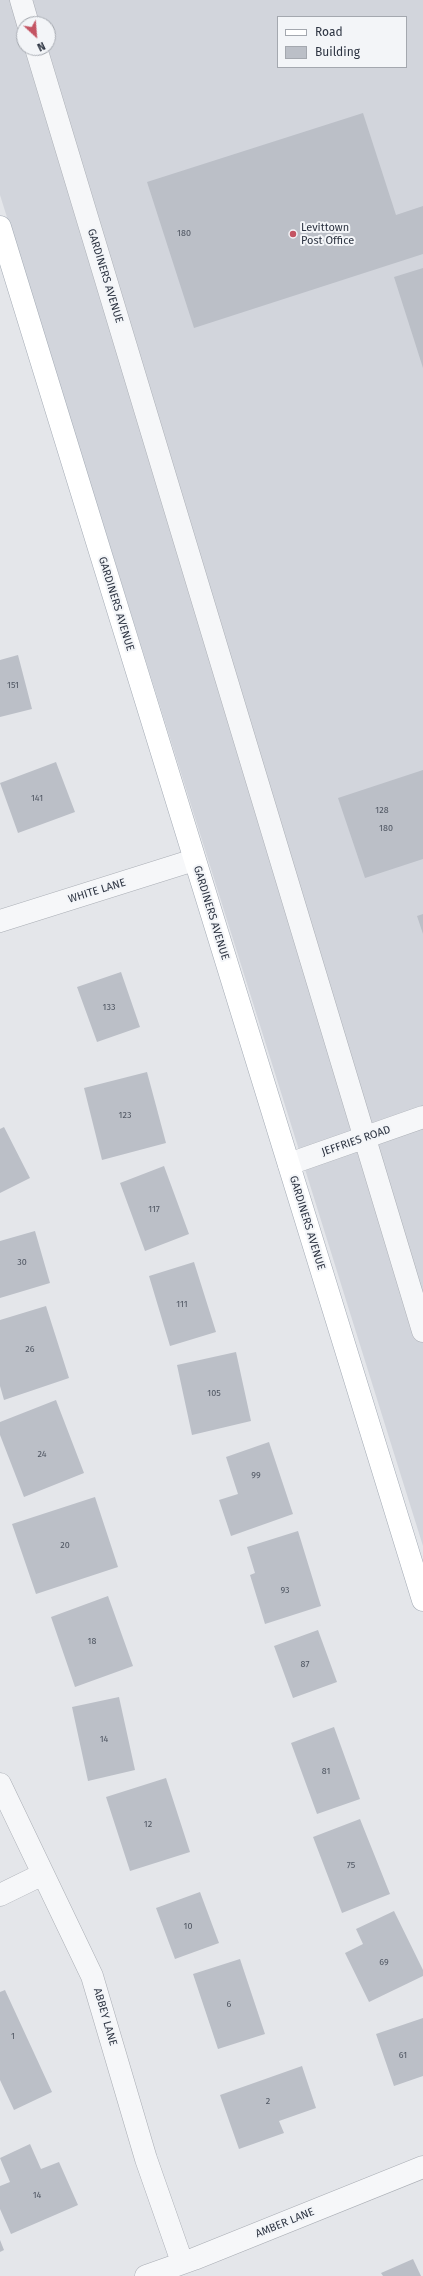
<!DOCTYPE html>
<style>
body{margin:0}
#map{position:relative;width:423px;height:2276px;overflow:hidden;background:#e4e6ea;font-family:"Fira Sans",sans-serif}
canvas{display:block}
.legend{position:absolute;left:277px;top:16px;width:130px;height:52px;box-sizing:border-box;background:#f3f5f8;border:1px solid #a4a8af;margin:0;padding:5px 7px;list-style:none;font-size:12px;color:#2d3442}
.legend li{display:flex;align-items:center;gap:8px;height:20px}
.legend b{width:20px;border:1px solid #a4a8af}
.north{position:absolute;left:16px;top:16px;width:40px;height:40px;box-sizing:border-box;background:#f3f5f8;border:1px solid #a4a8af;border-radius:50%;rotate:154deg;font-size:11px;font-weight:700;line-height:16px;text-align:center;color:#2d3442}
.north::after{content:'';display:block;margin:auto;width:14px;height:18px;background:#c45463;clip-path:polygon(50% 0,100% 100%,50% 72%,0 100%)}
</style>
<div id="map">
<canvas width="423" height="2276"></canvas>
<ul class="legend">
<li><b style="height:5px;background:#fff"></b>Road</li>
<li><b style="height:11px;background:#bbbfc7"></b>Building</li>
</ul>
<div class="north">N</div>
</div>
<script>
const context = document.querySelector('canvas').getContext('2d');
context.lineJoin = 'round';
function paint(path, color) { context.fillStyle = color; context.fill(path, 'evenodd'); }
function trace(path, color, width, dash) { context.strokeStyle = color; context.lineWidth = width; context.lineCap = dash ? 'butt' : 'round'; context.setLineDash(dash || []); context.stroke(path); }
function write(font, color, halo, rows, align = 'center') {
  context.font = font + ' "Fira Sans",sans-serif'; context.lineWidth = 4; context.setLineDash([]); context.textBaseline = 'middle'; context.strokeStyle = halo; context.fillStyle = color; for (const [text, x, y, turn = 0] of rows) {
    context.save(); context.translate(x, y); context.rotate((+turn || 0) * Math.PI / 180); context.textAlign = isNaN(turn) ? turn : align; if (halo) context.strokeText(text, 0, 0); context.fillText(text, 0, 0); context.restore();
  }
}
paint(new Path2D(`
 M0 0H423V1546L0 195ZM278 17H406V67H278ZM24 24H48V48H24Z`), '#d2d5dc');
paint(new Path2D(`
 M363 113 396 215 423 206V254L194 328 147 182Z
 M423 268V368L394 277Z
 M18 655 32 709 0 717V660Z
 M56 762 75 812 18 833 0 783Z
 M423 770V859L365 878 338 798Z
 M423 914V934L417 916Z
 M121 972 140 1027 97 1042 77 987Z
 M147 1072 166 1143 102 1160 84 1088Z
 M4 1127 30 1178 0 1193V1129Z
 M164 1166 189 1234 145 1251 120 1183Z
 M35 1231 50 1283 0 1298V1241Z
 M194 1262 216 1332 170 1346 149 1276Z
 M46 1306 69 1378 4 1400 0 1386V1320Z
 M236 1352 251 1421 192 1435 177 1365Z
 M56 1400 84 1473 24 1497 0 1435V1422Z
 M269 1442 293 1514 231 1536 219 1500 238 1494 226 1457Z
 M95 1497 118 1567 36 1594 12 1524Z
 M298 1531 321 1606 265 1624 250 1575 255 1573 247 1547Z
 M108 1596 133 1666 75 1687 51 1617Z
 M318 1630 337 1682 293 1698 274 1646Z
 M119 1697 135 1770 88 1781 72 1707Z
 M334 1727 360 1799 317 1814 291 1743Z
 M166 1778 190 1852 130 1871 106 1797Z
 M360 1819 390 1894 342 1913 313 1837Z
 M200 1892 219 1943 175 1959 156 1908Z
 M394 1911 423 1970V1976L369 2002 345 1953 363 1944 356 1929Z
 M240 1959 265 2034 218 2049 193 1974Z
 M5 1990 52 2092 14 2110 0 2080V1992Z
 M423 2018V2076L394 2086 376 2034Z
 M302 2066 316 2108 279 2121 284 2133 239 2149 220 2095Z
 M30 2144 41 2169 59 2162 78 2205 11 2234 0 2209V2186L10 2182 0 2158Z
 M0 2240 4 2250 0 2252Z
 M413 2259 421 2276H383L381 2273Z`), '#bbbfc7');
const minor = new Path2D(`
 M21 0 28 24
 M36 48 423 1331
 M0 921 194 860
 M289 1164 423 1117
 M0 1784 92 1976 146 2159 182 2262
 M0 1895 43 1874
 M146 2276 194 2259 423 2167`);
const major = new Path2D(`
 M0 227 423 1600`);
trace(minor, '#a9adb4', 23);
trace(major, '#a4abb5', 23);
trace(minor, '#f6f7f9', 22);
trace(major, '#fff', 22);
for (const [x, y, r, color] of [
 [293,234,4,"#c45463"]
]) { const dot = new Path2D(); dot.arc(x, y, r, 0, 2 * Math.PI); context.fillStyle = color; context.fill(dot); trace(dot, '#f3f5f8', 1.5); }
write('9px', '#505763', null, [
 ["180",184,233],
 ["151",13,685],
 ["141",37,798],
 ["128",382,810],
 ["180",386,828],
 ["133",109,1007],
 ["123",125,1115],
 ["117",154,1209],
 ["30",22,1262],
 ["111",182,1304],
 ["26",30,1349],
 ["105",214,1393],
 ["24",42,1454],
 ["99",256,1475],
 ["20",65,1545],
 ["93",285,1590],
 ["18",92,1641],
 ["87",305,1664],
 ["14",104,1739],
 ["81",326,1771],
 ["12",148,1824],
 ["75",351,1865],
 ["10",188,1926],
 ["69",384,1962],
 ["6",229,2004],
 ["1",13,2036],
 ["61",403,2055],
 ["2",268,2101],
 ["14",37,2195]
]);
write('11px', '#2d3442', '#f3f5f8', [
 ["Levittown",301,228],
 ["Post Office",301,241]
], 'left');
write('11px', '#2d3442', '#f3f5f8', [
 ["GARDINERS AVENUE",105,276,73],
 ["GARDINERS AVENUE",116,604,73],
 ["WHITE LANE",97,891,-17],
 ["GARDINERS AVENUE",211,913,73],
 ["JEFFRIES ROAD",356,1141,-19],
 ["GARDINERS AVENUE",307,1223,73],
 ["ABBEY LANE",105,2017,74],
 ["AMBER LANE",285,2223,-22]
]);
</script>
